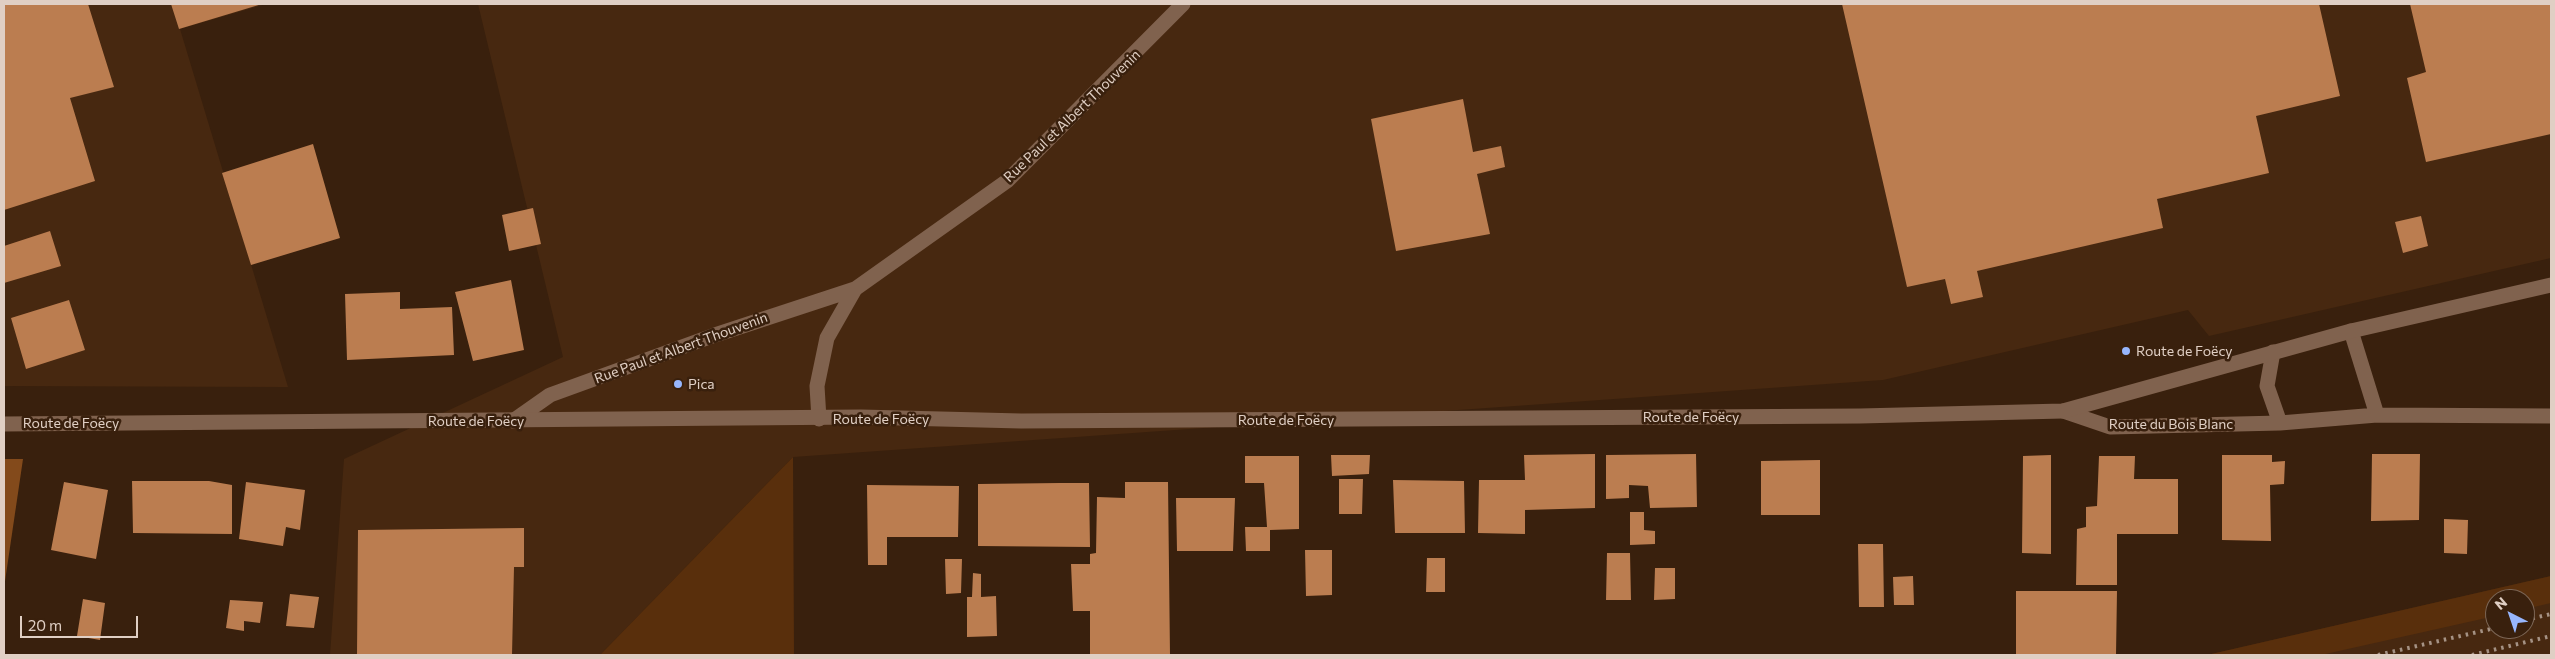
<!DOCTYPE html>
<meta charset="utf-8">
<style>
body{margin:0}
#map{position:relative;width:2555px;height:659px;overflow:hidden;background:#39200d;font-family:Commissioner,sans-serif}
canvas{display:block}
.frame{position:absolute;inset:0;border:5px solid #e0cfc4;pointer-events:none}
.north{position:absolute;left:2485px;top:589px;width:50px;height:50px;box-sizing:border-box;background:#39200d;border:1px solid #7c6656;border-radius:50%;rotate:319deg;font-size:14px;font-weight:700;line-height:20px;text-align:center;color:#e0cfc4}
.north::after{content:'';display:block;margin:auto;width:18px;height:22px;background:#97b6fd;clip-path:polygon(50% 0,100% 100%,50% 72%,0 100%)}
.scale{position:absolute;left:20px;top:616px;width:118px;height:22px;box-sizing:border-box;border:2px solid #e0cfc4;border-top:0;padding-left:6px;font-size:15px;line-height:18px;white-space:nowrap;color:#e0cfc4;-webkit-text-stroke:4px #39200d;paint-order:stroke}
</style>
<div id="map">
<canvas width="2555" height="659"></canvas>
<div class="frame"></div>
<div class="north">N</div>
<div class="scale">20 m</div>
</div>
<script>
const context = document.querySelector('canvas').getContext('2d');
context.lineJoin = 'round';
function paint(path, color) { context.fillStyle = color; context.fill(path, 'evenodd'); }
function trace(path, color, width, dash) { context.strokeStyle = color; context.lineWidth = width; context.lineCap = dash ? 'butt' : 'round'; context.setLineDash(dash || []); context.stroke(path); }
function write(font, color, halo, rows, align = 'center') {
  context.font = font + ' Commissioner,sans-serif'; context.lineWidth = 5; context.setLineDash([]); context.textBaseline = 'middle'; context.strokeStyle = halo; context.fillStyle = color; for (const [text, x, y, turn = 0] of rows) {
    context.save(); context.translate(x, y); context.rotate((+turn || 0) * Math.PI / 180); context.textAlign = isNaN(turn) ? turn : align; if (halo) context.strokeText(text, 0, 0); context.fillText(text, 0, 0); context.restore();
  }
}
paint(new Path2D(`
 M4 4H266L180 29 288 387 4 386Z
 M478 4H2551V258L2209 336 2188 310 1883 380 793 457 600 655H330L344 459 563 357Z
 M2551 576V655H2207ZM2495 599H2525V629H2495Z`), '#472810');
paint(new Path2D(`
 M793 457 794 655H600Z
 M2551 576V603L2525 609V599H2495V616L2321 655H2207Z`), '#592f0c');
paint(new Path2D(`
 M4 459H23L4 588Z`), '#834a1b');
paint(new Path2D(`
 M4 4H88L114 87 70 98 95 181 4 210Z
 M171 4H262L179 29Z
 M1842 4H2319L2340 96 2256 116 2269 173 2157 199 2163 228 1977 271 1983 297 1951 304 1945 279 1907 287Z
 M2410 4H2551V134L2426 162 2407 78 2426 72Z
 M1463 99 1473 152 1501 146 1505 167 1477 174 1490 234 1396 251 1371 119Z
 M313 144 340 238 251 265 222 173Z
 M533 208 541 244 509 251 502 215Z
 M2421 216 2428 246 2403 253 2395 222Z
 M50 231 61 266 4 283V246Z
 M511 280 524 350 473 361 455 292Z
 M400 292V309L452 307 454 355 347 360 345 294Z
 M69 300 85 350 26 369 11 318Z
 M1595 454V508L1525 510V534L1478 533 1479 480H1525L1524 455Z
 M1696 454 1697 507 1650 508 1648 486 1629 485V498L1606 499V455Z
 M2372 454H2420L2419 520 2371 521Z
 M1331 455H1370L1369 474 1332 476Z
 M2051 455V554L2022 553 2023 456Z
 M2222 455H2272V462L2285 461 2284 484 2270 485 2271 541 2222 540Z
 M1245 456H1299V529L1270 530V551H1246L1245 527H1267L1264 483H1245Z
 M2099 456H2135L2134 479H2178V534H2117V585H2076L2077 529 2086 527V507L2097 506Z
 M1820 460V515H1761V461Z
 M1339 479H1363L1362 514H1339Z
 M1393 480 1464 481 1465 533H1395Z
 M132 481H209L232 485V534L133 533Z
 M64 482 108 490 96 559 51 550Z
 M246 482 305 490 300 530 286 527 283 546 239 539Z
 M1125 482H1168L1170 655H1090V611H1073L1071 564H1090V554L1096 553 1097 497 1125 498Z
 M1060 483H1089L1090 547 978 546V484Z
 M867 485 959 486 958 537H887V565H868Z
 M1176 498H1235L1233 551H1177Z
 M1630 512H1644V530L1655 531V544L1630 545Z
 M2444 519 2468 520 2467 554 2444 553Z
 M524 528V567H514L512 655H357L358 530Z
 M1858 544H1883L1884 607H1859Z
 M1305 550H1332V595L1306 596Z
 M1607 553H1630L1631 600H1606Z
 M1427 558H1445V592H1426Z
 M945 559H962L961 593 946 594Z
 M1655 568H1675V599L1654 600Z
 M973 573 981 574V597L996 596 997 636 967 637V597H972Z
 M1913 576 1914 605H1894L1893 577Z
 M2016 591H2117L2116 655H2016Z
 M290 594 319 597 314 628 286 626Z
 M83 599 105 603 100 640 77 636Z
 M230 600 263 602 260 623 244 621V631L226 628Z`), '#bb7d50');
trace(new Path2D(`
 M2273 352 2267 386 2280 423
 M2063 411 2110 427 2280 423 2377 415 2351 331
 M2377 415 2551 416
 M819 419 817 386 827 338 855 289 1007 181 1183 4
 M513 421 550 395 715 335 855 289`), '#80624e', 15);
trace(new Path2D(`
 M4 424 861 417 1021 421 1860 416 2063 411 2351 331 2551 285`), '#80624e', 15);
trace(new Path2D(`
 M2525 620 2551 614
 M2378 655 2495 628
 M2472 655 2551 636`), '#a59284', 4, [2.5, 5]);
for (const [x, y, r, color] of [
 [2126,351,5,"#97b6fd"],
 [678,384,5,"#97b6fd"]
]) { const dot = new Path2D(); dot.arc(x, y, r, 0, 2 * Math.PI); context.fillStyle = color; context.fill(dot); trace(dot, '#39200d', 2); }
write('14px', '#e0cfc4', '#39200d', [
 ["Rue Paul et Albert Thouvenin",1072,116,-44],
 ["Rue Paul et Albert Thouvenin",681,348,-20],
 ["Route de Foëcy",1691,417],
 ["Route de Foëcy",881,419],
 ["Route de Foëcy",1286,420],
 ["Route de Foëcy",476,421],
 ["Route de Foëcy",71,423],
 ["Route du Bois Blanc",2171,424]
]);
write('14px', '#e0cfc4', '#39200d', [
 ["Route de Foëcy",2136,351],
 ["Pica",688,384]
], 'left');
</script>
